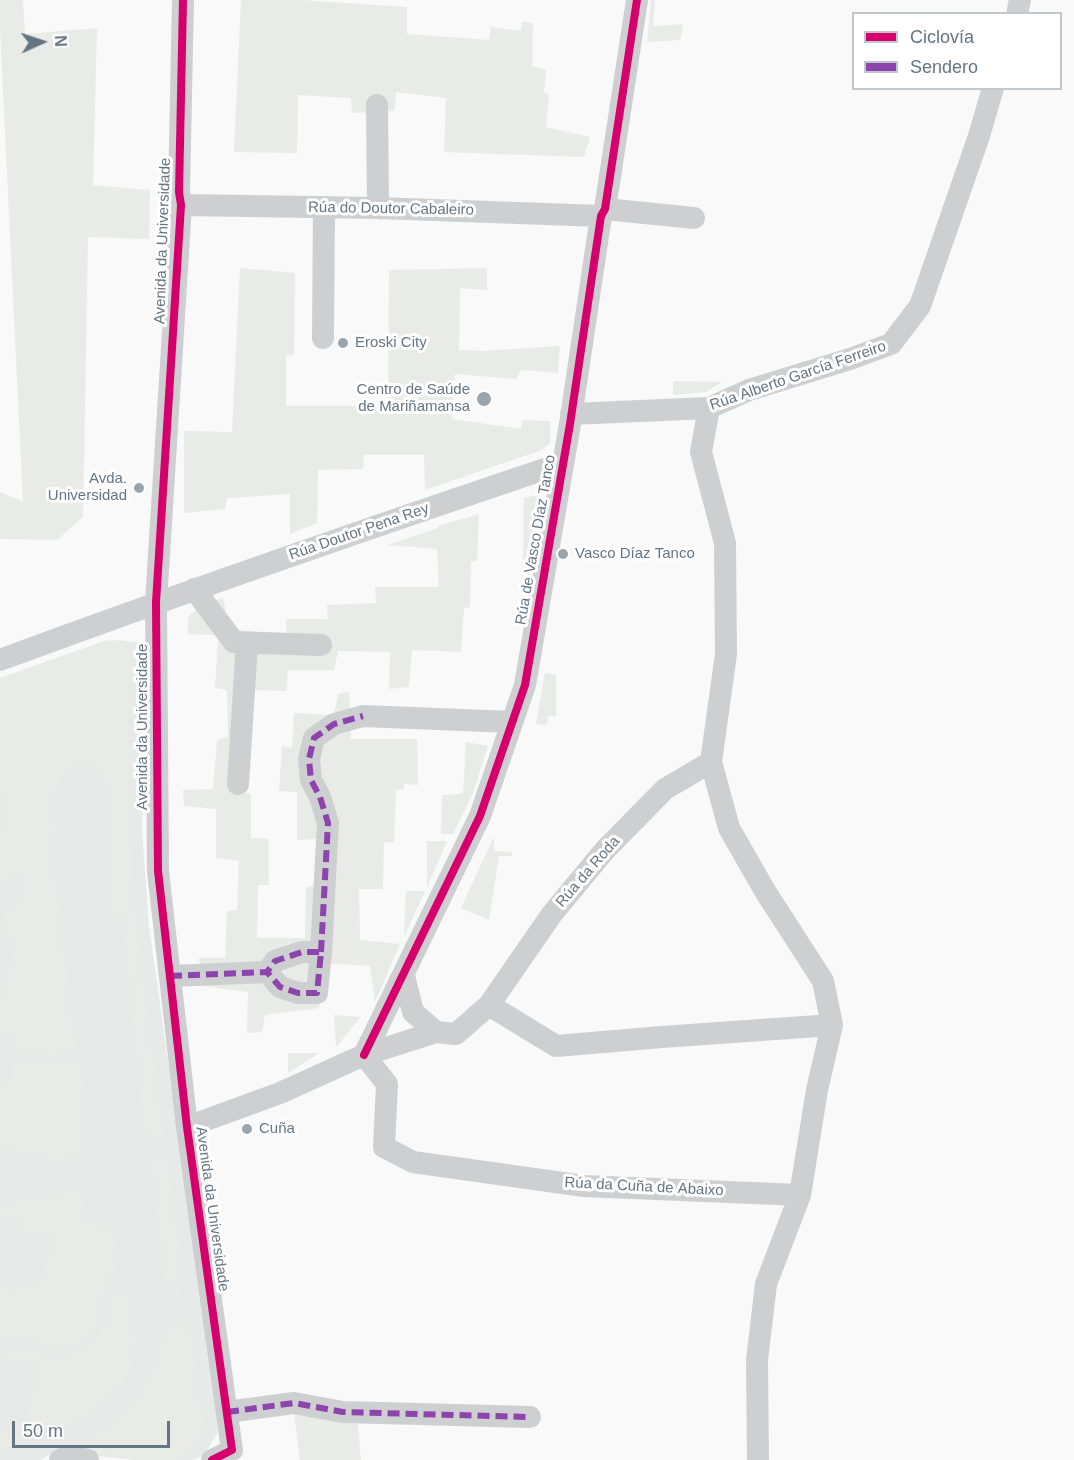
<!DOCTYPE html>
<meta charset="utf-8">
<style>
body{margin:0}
#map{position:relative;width:1074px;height:1460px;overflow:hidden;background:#f9f9f9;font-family:Helvetica,sans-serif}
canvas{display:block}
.legend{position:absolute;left:852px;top:12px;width:210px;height:78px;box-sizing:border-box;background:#fff;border:2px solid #c1c8cd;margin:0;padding:8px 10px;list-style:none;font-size:18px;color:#657683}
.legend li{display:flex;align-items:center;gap:12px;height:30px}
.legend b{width:30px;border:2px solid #c1c8cd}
.north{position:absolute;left:12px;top:12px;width:60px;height:60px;-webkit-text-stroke:4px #fff;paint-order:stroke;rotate:87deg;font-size:16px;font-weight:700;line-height:24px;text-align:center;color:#657683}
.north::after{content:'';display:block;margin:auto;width:21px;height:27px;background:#657683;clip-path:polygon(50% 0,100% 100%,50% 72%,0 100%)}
.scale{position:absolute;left:12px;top:1421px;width:158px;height:27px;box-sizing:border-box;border:3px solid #657683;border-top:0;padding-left:8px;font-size:18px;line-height:21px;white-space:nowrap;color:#657683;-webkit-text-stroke:4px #fff;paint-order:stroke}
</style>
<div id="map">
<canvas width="1074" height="1460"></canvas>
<ul class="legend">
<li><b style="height:8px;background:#d6006c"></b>Ciclovía</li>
<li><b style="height:8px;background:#8e44ad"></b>Sendero</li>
</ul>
<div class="north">N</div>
<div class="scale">50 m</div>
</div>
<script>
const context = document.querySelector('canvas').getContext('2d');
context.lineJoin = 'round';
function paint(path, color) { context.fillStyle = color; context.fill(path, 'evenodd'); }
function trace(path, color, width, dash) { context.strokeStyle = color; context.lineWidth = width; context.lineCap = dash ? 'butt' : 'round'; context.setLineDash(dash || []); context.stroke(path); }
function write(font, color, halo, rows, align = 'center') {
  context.font = font + ' Helvetica,sans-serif'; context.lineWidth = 6; context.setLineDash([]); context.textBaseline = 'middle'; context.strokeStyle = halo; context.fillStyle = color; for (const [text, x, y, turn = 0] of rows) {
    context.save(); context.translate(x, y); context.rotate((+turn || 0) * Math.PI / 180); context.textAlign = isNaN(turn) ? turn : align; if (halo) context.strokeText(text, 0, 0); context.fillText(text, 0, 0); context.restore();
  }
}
paint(new Path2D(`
 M116 640 137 642 146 662 142 830 149 927 212 1372 218 1432 204 1455 193 1460H136L55 1452 40 1460H0V680Z`), '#e8e9e9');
paint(new Path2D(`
 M0 0H23L25 34 97 28 93 185 150 190 149 239 88 237 83 517 57 540 0 539V492L23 502 0 29Z
 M241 0H302L407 7V34L489 40 491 27 521 31 522 22 533 23 532 66 546 70 544 92 549 95 546 127 590 137 584 157 444 152 446 98 396 92 395 111 352 113 351 98 298 95 297 153 234 152Z
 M651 0H655L653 26 683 24 680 40 647 42Z
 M240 268 295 273 294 354 286 356V406H388L389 270 487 268V290L460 288 459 350 484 351 560 346 558 373 521 370 516 379 455 374 452 419 521 429 522 420 550 421V443L542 450 425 490 424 455H364L363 469 318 470 317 523 290 534V494L227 498 225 509 184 513V431L232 432Z
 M673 381 722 382 706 392 673 395Z
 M538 495 527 568H523L524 498Z
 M479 514 477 561 471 562 470 607 464 608 461 652 412 650 409 687 389 689 390 652 338 651 334 670H288L286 691 251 690 233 789 251 794V838L268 839 269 885H258L257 938H305L306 887 316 886 317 839 297 840V792L279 791 282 746 292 748 294 713 334 715 338 694 349 692 351 739H417L418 785 405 784 403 790H396L394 842H384L383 889H359L360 940 400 944 375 1002 370 966 324 963 319 1008 265 1015 262 1032 247 1033 248 992 202 986 199 958H225L227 911 237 910 239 861 216 858V809L184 806 183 790 213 789 217 741 228 736 227 690 215 688 218 641 216 635 188 634V617L193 612 223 597 229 629 287 635 286 619H328L327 605 376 603 375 587H439L437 549 387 545 438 528V526Z
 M107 640 123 643 130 652 131 657 127 766 131 883 144 994 164 1139 146 1141 123 915 109 917 105 775 97 767 85 765H71L63 774 56 785 53 801 55 827 54 873 75 1050 59 1055 15 1054V1039L0 1034V1002L15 952 10 947 13 940 1 935 8 907 19 905 26 880 8 874 5 884 0 883V834L4 823 3 797 0 789V678Z
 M545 673 556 675V716H548L547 725 536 724Z
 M466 742 488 746 473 793 453 834H441L442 795 463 794Z
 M494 836V851L512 852V856H499L489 920 461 908Z
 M427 841H447L427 888Z
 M406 891H425L404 937Z
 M334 1015 361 1017 336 1047Z
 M288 1053H319L288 1073Z
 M13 1062 81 1063 87 1152 61 1161 46 1159 33 1152 14 1153 13 1148H0V1083L9 1081 14 1076Z
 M166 1154 183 1281 180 1292 175 1295 174 1291 176 1289 175 1279 166 1280 151 1155Z
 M0 1187V1205L4 1207 27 1196 57 1195 71 1189 79 1190 87 1222 96 1226 112 1229C113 1238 118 1252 116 1261 114 1273 106 1285 103 1297 100 1304 101 1312 98 1320 90 1340 66 1354 44 1348L43 1340 11 1339 0 1336V1280L5 1283V1292L8 1291V1284L11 1283 10 1292H13L16 1284 42 1283 53 1236 17 1229 18 1218 6 1217 5 1222 0 1220 2 1210H0Z
 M114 1295 132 1296C134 1312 137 1342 133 1357 123 1393 90 1416 57 1428 45 1433 39 1436 26 1434L37 1366 0 1358V1352L8 1354 10 1350C18 1351 27 1350 34 1351 39 1352 43 1355 48 1355 72 1359 97 1346 106 1323 109 1314 111 1304 114 1295Z
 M181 1321 189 1324 202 1419C202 1435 196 1453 180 1460H136L77 1449 58 1448C68 1448 75 1444 84 1440 114 1425 138 1402 151 1372 160 1353 160 1331 181 1321Z
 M293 1406 357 1417 361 1460H300Z
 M0 1430 21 1434 26 1441 0 1451Z`), '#e8ebe6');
trace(new Path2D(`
 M183 0 179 192 181 205 156 602 158 871 187 1127 232 1450 212 1460
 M1017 14 1020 0
 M377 105 378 208
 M181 205 378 208 601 216
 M605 209 694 218
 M323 338 324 208
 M709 408 701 452 725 543 726 654 711 762 729 828 765 891 823 981 832 1025 817 1090 800 1195 766 1284 757 1360 758 1460
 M571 414 709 408 749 390 850 359 891 344 920 306 979 136 993 88
 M194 589 234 642 321 645
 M0 660C187 591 375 526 563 463
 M238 784 247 643
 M321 952 328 823 320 797 311 780 309 759 314 738 334 724 363 716 512 722
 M170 976 267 972 280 987 298 993H317L321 952H302L275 961 267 972
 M404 976 413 1012 436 1032
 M489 1005 556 1046 662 1037 832 1025
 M364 1055 480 816 525 685 570 424 601 216 605 209 637 0
 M364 1055 387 1084 384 1147 413 1162 584 1186 800 1195
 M187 1127 280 1093 364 1055 436 1032 456 1034 489 1005 552 914 605 850 665 789 711 762
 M227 1412 294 1403 343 1412 530 1417
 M60 1460 68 1456 88 1460`), '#cecfd0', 22);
trace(new Path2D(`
 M321 952 328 823 320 797 311 780 309 759 314 738 334 724 363 716
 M170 976 267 972 280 987 298 993H317L321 952H302L275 961 267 972
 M227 1412 294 1403 343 1412 530 1417`), '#8e44ad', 6, [12, 6]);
trace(new Path2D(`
 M183 0 179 192 181 205 156 602 158 871 187 1127 232 1450 212 1460
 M364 1055 480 816 525 685 570 424 601 216 605 209 637 0`), '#d6006c', 8);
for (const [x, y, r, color] of [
 [343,343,6,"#99a4ac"],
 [484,399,8,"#99a4ac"],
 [139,488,6,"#99a4ac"],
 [563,554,6,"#99a4ac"],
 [247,1129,6,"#99a4ac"]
]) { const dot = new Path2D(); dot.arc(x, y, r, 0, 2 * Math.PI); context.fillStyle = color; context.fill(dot); trace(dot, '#fff', 2); }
write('15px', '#657683', '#fff', [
 ["Rúa do Doutor Cabaleiro",391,209,1],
 ["Avenida da Universidade",163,241,-88],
 ["Rúa Alberto García Ferreiro",798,376,-19],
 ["Rúa Doutor Pena Rey",359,532,-19],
 ["Rúa de Vasco Díaz Tanco",536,540,-80],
 ["Avenida da Universidade",143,727,-90],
 ["Rúa da Roda",588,872,-49],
 ["Rúa da Cuña de Abaixo",644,1187,3],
 ["Avenida da Universidade",212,1209,82]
]);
write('15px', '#657683', '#fff', [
 ["Eroski City",355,343],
 ["Centro de Saúde",470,390,"right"],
 ["de Mariñamansa",470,407,"right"],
 ["Avda.",127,479,"right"],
 ["Universidad",127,496,"right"],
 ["Vasco Díaz Tanco",575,554],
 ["Cuña",259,1129]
], 'left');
</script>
